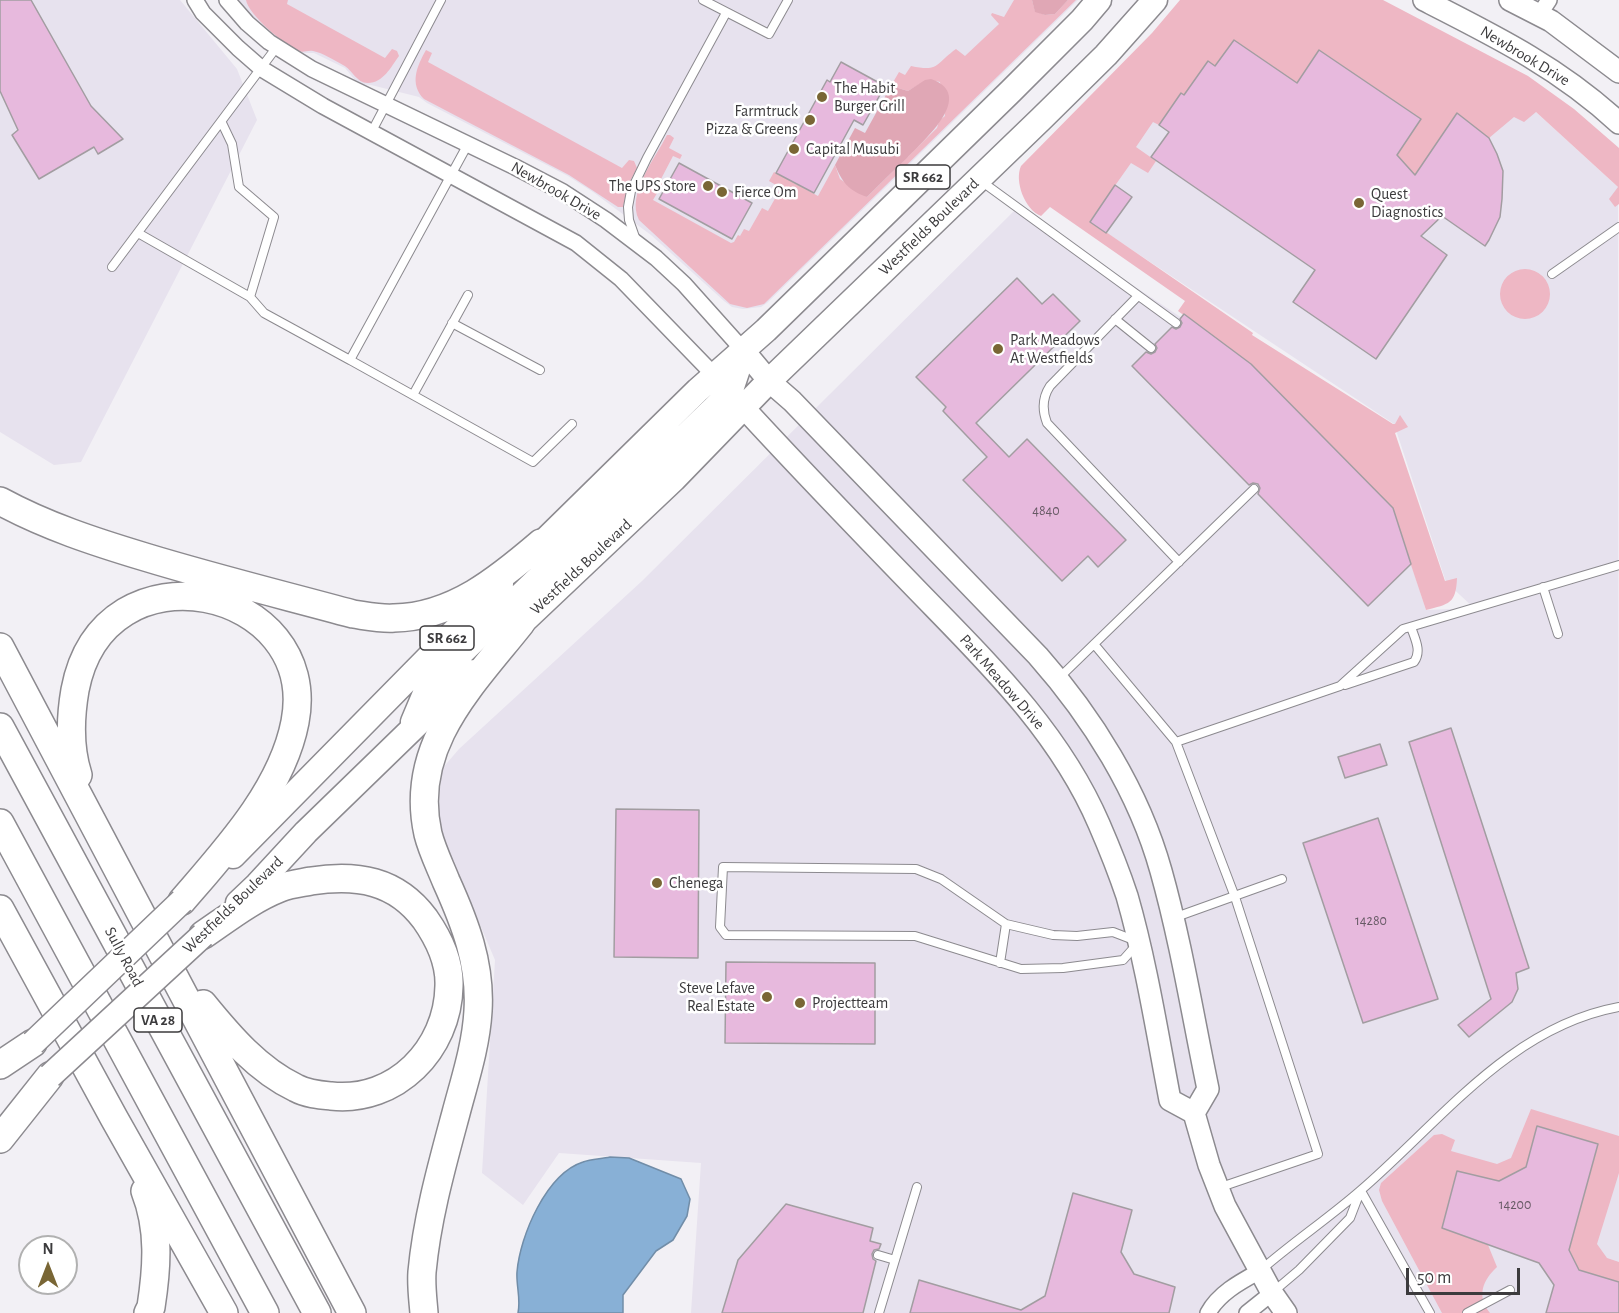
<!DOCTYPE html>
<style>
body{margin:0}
#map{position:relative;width:1619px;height:1313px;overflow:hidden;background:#f2f0f5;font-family:"Alegreya Sans",sans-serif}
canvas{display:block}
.north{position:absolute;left:18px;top:1235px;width:60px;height:60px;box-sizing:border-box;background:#fff;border:2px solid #b1b1b1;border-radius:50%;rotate:0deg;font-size:16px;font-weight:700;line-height:24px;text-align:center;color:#3c3b3d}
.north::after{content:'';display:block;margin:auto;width:21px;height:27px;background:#796635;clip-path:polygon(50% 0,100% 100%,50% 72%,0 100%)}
.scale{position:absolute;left:1406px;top:1268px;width:114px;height:27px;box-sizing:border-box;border:3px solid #3c3b3d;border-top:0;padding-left:8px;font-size:18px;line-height:21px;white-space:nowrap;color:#3c3b3d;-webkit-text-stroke:4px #fff;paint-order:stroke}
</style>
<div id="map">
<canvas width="1619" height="1313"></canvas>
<div class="north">N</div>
<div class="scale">50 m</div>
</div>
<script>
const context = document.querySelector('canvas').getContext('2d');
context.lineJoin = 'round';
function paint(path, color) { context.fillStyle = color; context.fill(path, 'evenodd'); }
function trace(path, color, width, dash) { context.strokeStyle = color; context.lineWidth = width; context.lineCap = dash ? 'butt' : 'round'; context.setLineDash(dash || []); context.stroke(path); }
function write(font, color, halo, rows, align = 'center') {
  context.font = font + ' "Alegreya Sans",sans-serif'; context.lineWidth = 5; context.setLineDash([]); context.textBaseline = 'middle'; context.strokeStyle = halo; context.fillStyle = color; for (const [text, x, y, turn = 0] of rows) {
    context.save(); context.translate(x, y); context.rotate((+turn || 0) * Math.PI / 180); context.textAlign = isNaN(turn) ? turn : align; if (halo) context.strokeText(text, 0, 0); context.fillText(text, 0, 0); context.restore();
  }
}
paint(new Path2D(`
 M0 0H180L237 69 257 120 81 462 54 465 0 432Z
 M239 0H1078L767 303 761 307 743 309 732 307 724 301 651 235 593 192 568 176 427 103 419 97 371 85 361 84 355 80 345 68 314 53H299L272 33 250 14Z
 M1215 0 1536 112 1618 187 1619 1313H1299L1260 1272 1210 1313H691L701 1163 559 1153 523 1205 482 1173 495 960 444 840 439 814 441 770 459 749 642 581 1017 208 1251 364 1393 508 1426 610 1474 608 1446 582 1394 424 1090 222Z`), '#e7e2ee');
paint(new Path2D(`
 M246 0H288L287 4 385 58 392 49 397 51 399 56C391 67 383 83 368 83 356 83 353 70 343 65 334 60 323 53 313 51 308 50 303 53 299 51 285 46 248 14 246 0Z
 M1014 0H1032L1035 11 1045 15 1055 14 1068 0H1076L764 304 747 308 730 304 639 220C626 194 655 159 667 135H670L674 138 669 148 682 155 680 159 673 156 660 181 663 183 653 200 731 243 734 242 738 235 740 236 744 229 749 231 762 208 768 211 781 188 769 181 774 172 818 196 835 165 840 179 867 197 937 128 939 121 945 116 940 82C926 78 920 84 908 91L898 88 892 84 899 72 905 75 911 66C940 72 935 64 956 49L965 56 999 24 991 15 992 13 1004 17Z
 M1180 0H1383L1528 76 1574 109 1619 148V204L1615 207 1609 199 1618 187 1536 112 1524 122 1514 117 1489 138 1457 114 1415 175 1397 155 1420 118 1319 50 1297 83 1234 40 1215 66 1184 95 1181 94 1159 125 1153 122 1136 147 1156 161 1148 173 1131 163 1090 221 1253 333 1252 335 1393 424H1395L1400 415 1408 427 1395 433 1445 581 1457 578C1456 604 1449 604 1426 610L1392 508 1251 364 1178 311 1185 301 1050 207 1041 216C1025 210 1014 181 1021 166L1152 33Z
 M426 50 432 53 428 62 622 168 629 160 634 161 637 168 628 185 623 207H618L569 175 424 99C409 84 417 66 426 50Z
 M1500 294a25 25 0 1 1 50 0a25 25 0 1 1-50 0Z
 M1531 1109 1619 1136V1173L1597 1244 1607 1258 1619 1262V1282L1579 1270 1569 1250 1598 1144 1538 1126 1526 1167 1499 1181 1457 1171 1442 1228 1488 1245 1497 1267C1483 1280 1476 1296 1490 1313H1442L1382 1201 1379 1190 1381 1183 1434 1135 1442 1134 1455 1140 1451 1151 1497 1164 1511 1158Z`), '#eeb7c4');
paint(new Path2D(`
 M1032 0H1068L1055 14 1045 15 1035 12Z
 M931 79C977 95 923 141 907 158 893 171 880 184 867 197 849 191 842 182 835 165L855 128 865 133 892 84 898 88 908 91 925 80Z`), '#e0a7b5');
const water = new Path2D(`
 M610 1157 629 1158 681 1179 690 1199 687 1216 673 1240 656 1251 623 1295V1313H518C521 1299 516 1285 517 1272 520 1236 546 1174 583 1162 591 1159 601 1159 610 1157Z`);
paint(water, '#88b0d6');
trace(water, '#718da8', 1.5);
const building = new Path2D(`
 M0 0H31L91 106 123 139 98 154 94 147 39 179 12 135 18 130 0 91Z
 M1234 40 1297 83 1319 50 1421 119 1397 155 1415 175 1457 113 1489 138 1497 154 1503 171 1502 199 1500 217 1489 240 1485 246 1442 216 1421 236 1447 255 1376 359 1293 302 1315 270 1151 157 1169 132 1159 125 1181 93 1184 95 1208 61 1215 66Z
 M841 62 885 86 863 125 854 120 814 193 776 173 827 80 830 82Z
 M679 163 752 203 732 239 659 199Z
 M1115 185 1132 197 1106 233 1090 222Z
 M1017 278 1042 304 1053 294 1080 321 976 423 1009 457 1027 439 1126 540 1098 567 1088 556 1062 581 963 480 987 457 943 411 946 407 916 377Z
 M1184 314 1251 364 1393 508 1411 564 1368 606 1258 494 1260 488 1258 484 1253 483 1249 485 1132 366 1146 352 1151 354 1155 352 1157 348 1155 344 1172 327 1176 329 1180 327 1182 323 1180 319Z
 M1451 728 1529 968 1516 973 1518 989 1512 1002 1469 1037 1458 1025 1491 999 1409 742Z
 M1380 744 1387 765 1345 778 1338 757Z
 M616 809 699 810 698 958 614 957Z
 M1378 818 1438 999 1363 1023 1303 843Z
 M726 962 875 963V1044L725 1043Z
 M1537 1126 1598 1144 1569 1250 1579 1270 1619 1282V1313H1546L1554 1285 1539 1263 1442 1228 1457 1171 1499 1181 1526 1167Z
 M1073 1193 1132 1210 1121 1252 1134 1274 1175 1287 1169 1313H910L919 1280 1021 1310 1045 1296Z
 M786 1204 873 1228 870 1241 881 1244 879 1249 874 1250 872 1254 873 1259 876 1261 863 1313H722L738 1260Z`);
paint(building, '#e7b9dd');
trace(building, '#a29da1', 1.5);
const lane = new Path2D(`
 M703 0 769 34 788 0
 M222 123 232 144 239 187 274 217 250 297 264 313 350 360
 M371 133 441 0
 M468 144 350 360 533 462 572 424
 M981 181 1176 323
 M138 233 250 297
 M636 240 629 220 628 207 631 191 647 158 726 13
 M112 267 276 48
 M1552 274 1619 227
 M1138 296 1050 386C1042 398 1042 410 1047 423L1179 562
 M1115 319 1151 348
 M452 323 540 370
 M413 395 468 295
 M1543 587 1558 634
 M1094 644 1176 742 1340 686 1403 629 1619 565
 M1059 678 1254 489
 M1345 685 1414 662C1422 651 1415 639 1411 627
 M1176 742 1235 897 1318 1154 1218 1188
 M723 867 916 869 941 879 1006 924 1053 935 1077 936 1113 932 1139 942 1123 960 1063 968 1021 969 915 936 726 935 720 927Z
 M1176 917 1282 879
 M1000 963 1006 924
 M1361 1191 1430 1313
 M878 1255 895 1260
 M1261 1270C1293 1242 1329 1218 1361 1190 1441 1121 1510 1027 1619 1007
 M1273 1292 1299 1270 1350 1218 1360 1192
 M879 1313 917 1187
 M1467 1313 1510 1290`);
const street = new Path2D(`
 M195 0 203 13 238 48 262 69 323 106 576 243 621 279 714 375
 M227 0 247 23 269 42 312 69 515 167 563 192 606 220 656 258 684 284 744 351
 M1539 15 1549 0
 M1208 1313C1219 1293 1240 1282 1260 1271
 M1247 1313 1272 1293`);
const secondary = new Path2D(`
 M1424 0C1495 36 1560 68 1619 123
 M1510 0 1551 21 1619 72
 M744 351 769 381 792 401 1038 656C1092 717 1139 792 1161 871 1181 942 1193 1017 1208 1089L1194 1113
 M733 396C793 462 855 526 917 590 986 661 1059 731 1099 824 1109 847 1119 872 1127 896 1146 962 1157 1032 1170 1100L1194 1113 1209 1165 1225 1206 1272 1293 1286 1313`);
const primary = new Path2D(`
 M528 557 698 390 766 330 1011 91 1082 20 1099 0
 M509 635 674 479 769 381 1041 119 1106 55 1155 0
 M413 722 429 684 730 393 744 351
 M233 856 501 584
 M238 903 257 885 306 832 471 672`);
const highway = new Path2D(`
 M0 501C46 526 95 542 145 557 214 578 283 595 353 614 367 616 381 619 394 618 453 617 499 579 541 543
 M0 647 352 1313
 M0 727 317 1313
 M78 775C69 747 70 719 75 690 104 538 321 587 295 722 282 790 225 851 182 901
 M0 823 265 1313
 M0 909 114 1118 224 1313
 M203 1004C229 1036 258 1070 296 1088 307 1094 320 1095 331 1096 396 1103 448 1049 449 986 450 961 439 939 425 919 396 880 357 874 311 881 301 883 290 884 280 888 252 899 228 918 203 935
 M0 1065 33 1043
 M0 1139 50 1076
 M145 1191C160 1229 157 1268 151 1307L148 1313
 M424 1313C423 1300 421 1286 422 1272 427 1218 442 1165 456 1113 465 1079 476 1046 478 1011 481 964 465 923 446 881 440 866 432 850 428 834 408 746 471 686 521 623`);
trace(lane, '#8c8a8f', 10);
trace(street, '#8c8a8f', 18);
trace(secondary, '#8c8a8f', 24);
trace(primary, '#8c8a8f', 27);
trace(highway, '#8c8a8f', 30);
trace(lane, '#fff', 8);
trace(street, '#fff', 15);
trace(secondary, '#fff', 21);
trace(primary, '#fff', 24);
trace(highway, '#fff', 27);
const primaryBridge = new Path2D(`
 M33 1043 182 901
 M50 1076 203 935`);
trace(primaryBridge, '#8c8a8f', 27, []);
trace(primaryBridge, '#fff', 24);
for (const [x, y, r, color] of [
 [822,97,6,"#796635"],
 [810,120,6,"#796635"],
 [794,149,6,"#796635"],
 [708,186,6,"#796635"],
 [722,192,6,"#796635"],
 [1359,203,6,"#796635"],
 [998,349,6,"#796635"],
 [657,883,6,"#796635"],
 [767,997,6,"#796635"],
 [800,1003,6,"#796635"]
]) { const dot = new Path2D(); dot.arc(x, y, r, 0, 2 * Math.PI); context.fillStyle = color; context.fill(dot); trace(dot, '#fff', 2); }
write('14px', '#675a65', null, [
 ["4840",1046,511],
 ["14280",1371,921],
 ["14200",1515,1205]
]);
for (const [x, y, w] of [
 [923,177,54],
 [447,638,54],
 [158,1020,48]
]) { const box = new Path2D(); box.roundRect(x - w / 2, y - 12, w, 24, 4.5); context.fillStyle = '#fff'; context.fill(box); trace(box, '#3c3b3d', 1.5); }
write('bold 15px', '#3c3b3d', null, [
 ["SR 662",923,177],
 ["SR 662",447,638],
 ["VA 28",158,1020]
]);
write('16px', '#3c3b3d', '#fff', [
 ["Newbrook Drive",1525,56,31],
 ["Newbrook Drive",556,191,30],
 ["Westfields Boulevard",929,227,-44],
 ["Westfields Boulevard",581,567,-43],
 ["Park Meadow Drive",1002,682,49],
 ["Westfields Boulevard",233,905,-44],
 ["Sully Road",124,957,62]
]);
write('16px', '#3c3b3d', '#fff', [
 ["The Habit",834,88],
 ["Burger Grill",834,106],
 ["Farmtruck",798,111,"right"],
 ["Pizza & Greens",798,129,"right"],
 ["Capital Musubi",806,149],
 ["The UPS Store",696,186,"right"],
 ["Fierce Om",734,192],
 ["Quest",1371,194],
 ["Diagnostics",1371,212],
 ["Park Meadows",1010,340],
 ["At Westfields",1010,358],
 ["Chenega",669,883],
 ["Steve Lefave",755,988,"right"],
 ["Real Estate",755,1006,"right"],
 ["Projectteam",812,1003]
], 'left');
</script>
